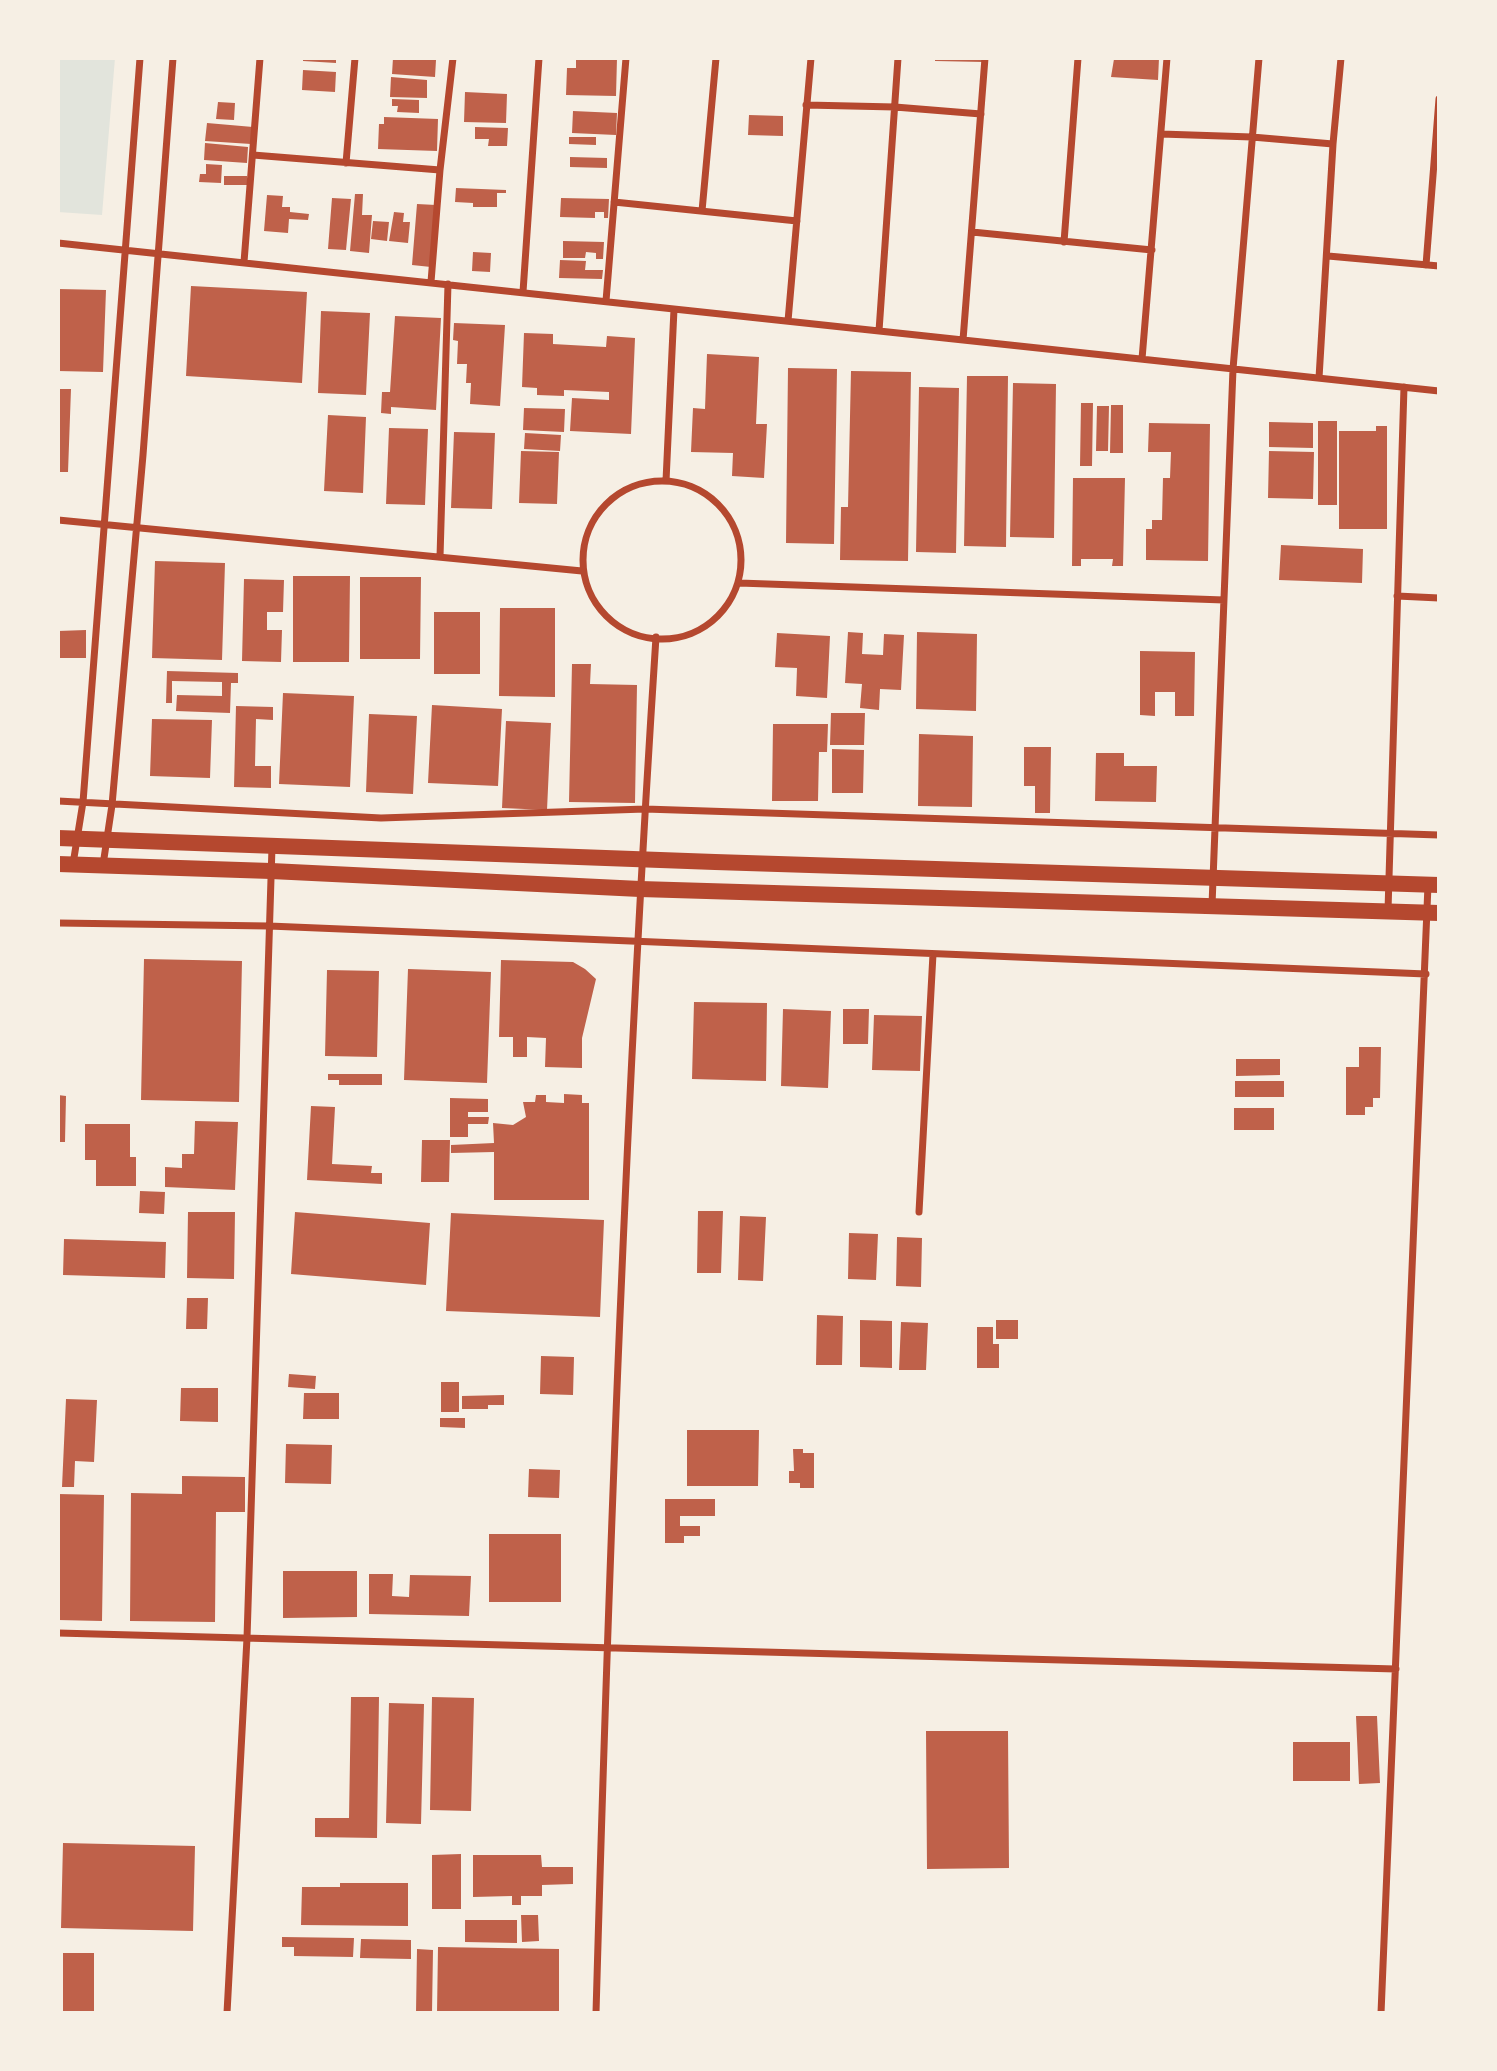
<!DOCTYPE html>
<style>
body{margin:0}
#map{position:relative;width:1497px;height:2071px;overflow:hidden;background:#f6efe4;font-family:Rubik,sans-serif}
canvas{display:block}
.frame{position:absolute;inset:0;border:60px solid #f6efe4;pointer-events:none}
</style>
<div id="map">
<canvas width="1497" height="2071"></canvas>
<div class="frame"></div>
</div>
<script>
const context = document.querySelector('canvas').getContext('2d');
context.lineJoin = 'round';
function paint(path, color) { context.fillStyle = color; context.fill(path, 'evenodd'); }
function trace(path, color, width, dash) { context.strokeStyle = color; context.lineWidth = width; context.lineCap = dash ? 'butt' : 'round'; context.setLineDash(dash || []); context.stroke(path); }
paint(new Path2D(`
 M58 58H115L102 215 58 212Z`), '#e2e4dc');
paint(new Path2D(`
 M303 58H336V63L303 61Z
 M393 58 436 60 435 77 392 74Z
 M576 58H617L616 96 566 95 567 68H576Z
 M935 58H983V62L935 61Z
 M1159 58 1158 80 1111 77 1114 59Z
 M303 70 336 72 335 92 302 90Z
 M391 77 427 80V98L390 97Z
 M465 92 507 94 506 123 464 122Z
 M392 99 419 100V113L397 112 398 106H392Z
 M218 102 235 103 234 120 216 119Z
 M573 111 617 113 616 135 572 133Z
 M749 115 783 116V136L748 135Z
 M384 117 438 119 437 151 378 149 379 124H384Z
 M207 123 253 127 251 144 205 141Z
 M475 127 508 128 507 146H488L489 139H475Z
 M569 137H596V145L569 144Z
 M205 143 248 147 247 163 204 160Z
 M570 157 607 158V168L570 167Z
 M206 164 222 165 221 183 199 182 200 174H206Z
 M224 176H247V185H224Z
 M456 188 506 190V193H497V207H473V203L455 202Z
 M355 194H363L362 215H372L369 253 350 251Z
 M267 195 283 196 282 207H290V212L309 214 308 220 289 219 288 233 264 231Z
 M332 198 351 199 346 250 328 249Z
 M561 198 609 199 608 218H604V212H595V218L560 217Z
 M417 204 436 205 431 267 412 265Z
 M394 212 404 213 403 222H410L408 243 389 241Z
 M373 221 389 222 387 241 371 239Z
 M563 241 604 242 603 259H596V253L586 252 585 258H563Z
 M473 252 491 253 490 272 472 271Z
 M560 260 586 261 585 270H603L602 279 559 278Z
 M191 286 307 292 302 383 186 376Z
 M58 289 106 290 103 372 58 371Z
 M321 311 370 313 366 395 318 393Z
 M395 316 441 318 436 410 391 407V414L381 413 382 392H390Z
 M454 323 505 325 500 406 470 404 471 383H466L467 364H457L458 341 453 340Z
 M524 333 553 334V344L606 347 607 336 635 338 631 434 570 431 572 398 609 400V392L564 390V396L537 395V388L522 387Z
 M707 354 759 357 756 424H767L764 478 732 476 733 453 691 452 693 408 705 409Z
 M788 368 837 369 834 544 786 543Z
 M851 371 911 372 908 561 840 560 841 507H848Z
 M967 376H1008L1006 547 964 546Z
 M1013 383 1056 384 1054 538 1010 537Z
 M919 387 959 388 956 553 916 552Z
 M58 389H71L68 472H58Z
 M1081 403H1093L1092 466H1080Z
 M1111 405H1123V453H1110Z
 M1097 406H1109L1108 451H1096Z
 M524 408 565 409 564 432 523 430Z
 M328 415 366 417 363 493 324 491Z
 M1318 421H1337V505H1318Z
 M1269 422 1313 423V448L1269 447Z
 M1149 423 1210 424 1208 561 1146 560V529H1152V520H1162L1163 478H1170L1171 452H1148Z
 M1376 426H1387V529H1339V431H1376Z
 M389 428 428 429 425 505 386 504Z
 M454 432 495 433 492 509 451 508Z
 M525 433 561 435 560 451 524 449Z
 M521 451 559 452 557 504 519 503Z
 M1269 451 1314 452 1313 499 1268 498Z
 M1073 478H1125L1123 566H1112L1113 559H1081V566H1072Z
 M1281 545 1363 549 1362 583 1279 580Z
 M155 561 225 563 222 660 152 658Z
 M293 576H350L349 662H293Z
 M360 577H421L420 659H360Z
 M244 579 284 580 283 612H267V630H282L281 662 242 661Z
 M500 608H555V697L499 696Z
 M434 612H480V674H434Z
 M86 630V658H58V631Z
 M848 632 863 633 862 654 883 655 884 634 904 635 901 690 880 689 879 710 860 708 862 684 845 683Z
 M917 632 977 634 976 711 916 709Z
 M777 633 830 636 827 698 796 696 797 668 775 667Z
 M1140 651 1195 652 1194 716H1175V692H1155V716L1140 715Z
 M572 664H591L590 684 637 685 635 803 569 802Z
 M167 671 238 673V683H231L230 713 176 711 177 695 222 696V682L172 681V703H166Z
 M283 693 354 696 350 787 279 784Z
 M432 705 502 709 498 786 428 783Z
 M236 706 273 707V720L256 719 255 766H271V788L234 787Z
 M831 713H865L864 745H830Z
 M369 714 417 716 413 794 366 792Z
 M152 719 212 720 210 778 150 776Z
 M506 721 551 723 547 810 502 808Z
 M773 724H828L827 752H819L818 801H772Z
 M919 734 973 736 972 807 918 806Z
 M1024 747H1051L1050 813H1035V786H1024Z
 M832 749 864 750 863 793H832Z
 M1096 753H1124V766H1157L1156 802 1095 801Z
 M144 959 242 961 239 1102 141 1100Z
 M501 960 573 962 585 969 596 979 582 1038V1068L545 1067 546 1038 527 1037V1057H513V1037H499Z
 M408 969 491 972 487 1083 404 1080Z
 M327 970 379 971 377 1057 325 1056Z
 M694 1002 767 1003 766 1081 692 1079Z
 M783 1009 831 1011 828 1088 781 1086Z
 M843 1009H869L868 1044H843Z
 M874 1015 922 1016 920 1071 872 1070Z
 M1359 1047H1381L1380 1098H1373V1107H1365V1115H1346V1067H1359Z
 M1236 1059H1280V1075L1236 1076Z
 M328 1074H382V1085H339V1080H328Z
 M1235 1081H1284V1097H1235Z
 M564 1094 582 1095V1103H589V1200H494V1152L451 1153V1145L494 1143 493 1123 513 1125 526 1117 523 1102H535L536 1095H546V1102L564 1103Z
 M58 1095 66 1096 65 1142H58Z
 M450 1098 488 1099V1112H468V1117H489L488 1124H468V1137H450Z
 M311 1106 335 1107 332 1164 372 1166 371 1173H382V1184L307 1180Z
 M1234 1108H1274V1130H1234Z
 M195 1121 238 1122 235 1190 165 1187V1167L182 1168V1154H194Z
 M85 1124H130V1157H136V1186H96V1160H85Z
 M422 1140H450L449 1182H421Z
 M140 1191 165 1192 164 1214 139 1213Z
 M698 1211H723L721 1273H697Z
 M188 1212H235L234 1279 187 1278Z
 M295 1212 430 1223 426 1285 291 1274Z
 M451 1213 604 1220 600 1317 446 1311Z
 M740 1216 766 1217 763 1281 738 1280Z
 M849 1233 878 1234 876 1280 848 1279Z
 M897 1237 922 1238 921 1287 896 1286Z
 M64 1239 166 1242 165 1278 63 1275Z
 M187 1298H208L207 1329H186Z
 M817 1315 843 1316 842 1365H816Z
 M860 1320 892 1321V1368L860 1367Z
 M996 1320H1018V1339H996Z
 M901 1322 928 1323 926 1370H899Z
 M977 1327H993V1344H999V1368H977Z
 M541 1356 574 1357 573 1395 540 1394Z
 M289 1374 316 1376 315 1389 288 1387Z
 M441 1382H459V1412H441Z
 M181 1388H218V1422L180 1421Z
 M304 1393H339V1419H303Z
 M504 1395V1405H488V1409H462V1396Z
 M66 1399 97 1400 94 1462 75 1461 74 1487H62Z
 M440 1418H465V1428L440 1427Z
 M687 1430H759L758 1486H687Z
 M286 1444 332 1445 331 1484 285 1483Z
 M793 1449H803V1453H814V1488H800V1483H789V1471H794Z
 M529 1469 560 1470 559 1498 528 1497Z
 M182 1476 245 1477V1512H216L215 1622 130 1621 131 1493 182 1494Z
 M58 1494 104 1495 102 1621 58 1620Z
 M665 1499H715V1516H680V1526H700V1536H684V1543H665Z
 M489 1534H561V1602H489Z
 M283 1571H357V1617L283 1618Z
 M369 1574H393L392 1596 409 1597 410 1575 471 1576 469 1616 369 1614Z
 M351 1697H379L377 1838 315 1837V1818H349Z
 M432 1697 474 1698 471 1811 430 1810Z
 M389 1703 424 1704 421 1824 386 1823Z
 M1356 1716H1377L1380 1783 1359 1784Z
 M926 1731H1008L1009 1868 927 1869Z
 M1293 1742H1350V1781H1293Z
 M63 1843 195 1846 193 1931 61 1928Z
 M461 1854V1909H432V1855Z
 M473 1855H541L542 1867H573V1884L542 1885V1896H521V1905H512V1896L473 1897Z
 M340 1883H408V1926L301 1925 302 1887H340Z
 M521 1915H538L539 1941 522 1942Z
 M465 1920H517V1943L465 1942Z
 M282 1937 354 1938 353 1957 294 1956V1947H282Z
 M361 1939 411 1940V1959L360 1958Z
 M438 1947 559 1949V2013H437Z
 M417 1949 433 1950 432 2013H416Z
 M63 1953H94V2013H63Z`), '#bf614a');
trace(new Path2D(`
 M806 105 895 107 981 114
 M1161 134 1252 137 1333 144
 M253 155 440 170
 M346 163 355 58
 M614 202 797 221
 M702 211 716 58
 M972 232 1152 250
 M1064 242 1078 58
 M58 243 1439 391
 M1328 256 1439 266
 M244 262 260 58
 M1426 265 1439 99
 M431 282 440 170 453 58
 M523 292 539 58
 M606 301 626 58
 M788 321 811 58
 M879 331 898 58
 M963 340 985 58
 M1142 359 1167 58
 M1319 378 1333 144 1341 58
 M583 560a79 79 0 1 1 158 0a79 79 0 1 1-158 0Z
 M666 481 674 309
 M58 520 582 571
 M440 557 448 284
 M739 583 1224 600
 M1397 596 1439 598
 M58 801 381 818 645 809 1439 835
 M73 864 83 802 140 58
 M103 865 112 805 143 455 173 58
 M1212 905 1233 369 1259 58
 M1388 910 1404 387
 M58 923 269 926 1426 974
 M919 1212 933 954
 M58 1633 1396 1669
 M227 2013 247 1638 272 847
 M596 2013C609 1554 626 1095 656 637
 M1381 2013 1428 885`), '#b5482f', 7);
trace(new Path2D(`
 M58 838 715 862 1439 885
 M58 864 271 871 640 889 1439 913`), '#b5482f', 16);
</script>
